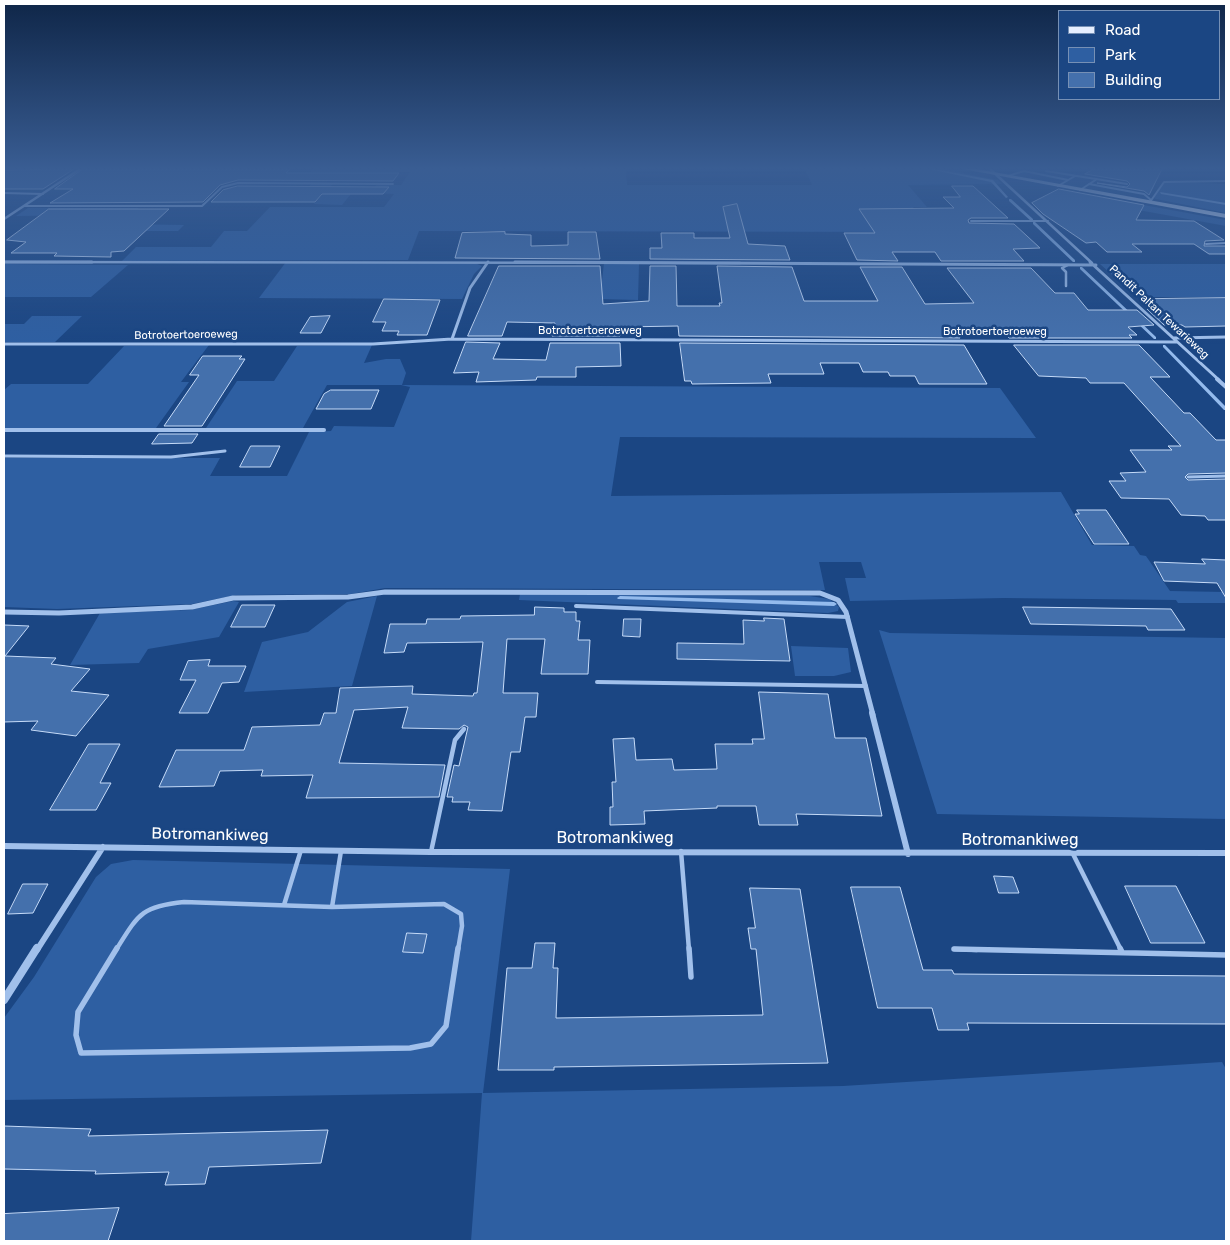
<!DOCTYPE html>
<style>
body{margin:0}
#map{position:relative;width:1230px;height:1245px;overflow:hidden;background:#1b4683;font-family:Rubik,sans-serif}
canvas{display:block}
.frame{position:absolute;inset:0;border:5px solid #fff;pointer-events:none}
.legend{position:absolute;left:1058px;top:10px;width:162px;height:90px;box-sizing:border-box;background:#1b4683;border:1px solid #7690b5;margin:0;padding:6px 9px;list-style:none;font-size:15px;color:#fff}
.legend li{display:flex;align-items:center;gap:10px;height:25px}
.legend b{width:25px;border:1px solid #7690b5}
</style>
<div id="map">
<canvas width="1230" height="1245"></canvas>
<div class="frame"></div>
<ul class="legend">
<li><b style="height:6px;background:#e5eeff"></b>Road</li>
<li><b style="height:14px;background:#2e5fa2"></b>Park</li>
<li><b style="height:14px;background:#4470ac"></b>Building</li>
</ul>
</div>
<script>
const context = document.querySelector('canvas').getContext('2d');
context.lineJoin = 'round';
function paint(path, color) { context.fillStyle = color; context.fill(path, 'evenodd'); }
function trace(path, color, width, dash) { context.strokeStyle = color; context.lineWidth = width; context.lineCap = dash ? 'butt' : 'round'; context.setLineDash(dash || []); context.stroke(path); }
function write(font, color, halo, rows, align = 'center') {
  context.font = font + ' Rubik,sans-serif'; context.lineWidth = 5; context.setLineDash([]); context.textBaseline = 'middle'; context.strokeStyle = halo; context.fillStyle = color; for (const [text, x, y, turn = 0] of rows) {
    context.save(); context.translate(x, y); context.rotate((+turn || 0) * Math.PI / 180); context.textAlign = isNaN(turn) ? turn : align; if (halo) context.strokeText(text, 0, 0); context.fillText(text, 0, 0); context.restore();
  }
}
paint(new Path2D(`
 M313 169H626L627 185H812L805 169H943L998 180 1002 184 908 185 927 207H913L933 232 419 231 408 260 122 261 136 247H211L224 231H247L270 207H384L394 194 371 193 376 185H401L410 172H310Z
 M1163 182 1226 184V213L1156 199 1154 198Z
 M311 184H333L325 193 351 194 342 205 314 204 323 194 303 193Z
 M1116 200 1226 220V226L1111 205Z
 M28 208H139L121 224 184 225 178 231H101L95 215 16 216Z
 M286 262 475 263 482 266 474 274 462 299 259 298Z
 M604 263 639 264 638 300 600 299Z
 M4 264 128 265 91 297H4Z
 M1100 264H1226V297H1137Z
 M32 316H82L55 342H4V324H24Z
 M209 345 181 382H189L156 428H4V390L11 384H88L124 346Z
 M372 345 364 363 386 359H400L406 373 402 385 1000 388 1036 438 620 437 611 496 1061 492 1092 545 1134 546 1140 555 1146 556 1170 591 1226 592V603H1178L1176 600 1004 598 850 601 845 578H866L861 562H819L825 590 385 588 351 594 236 595 192 604 57 609 4 607V458H220L210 476H287L309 432 331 431 334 426 394 427 410 387 401 385H327L303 428H206L237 381H274L297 346Z
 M520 594 810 596 829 599 839 607 838 611 828 613 519 600Z
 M377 596 352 686 244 692 262 642 308 632 347 602Z
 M233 601 239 602 219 637 148 649 139 663 70 665 100 613 190 610Z
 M879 630 890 633 1226 638V819L937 814Z
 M791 646 848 648 851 672 834 676H795Z
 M133 860 510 869 483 1093 843 1086 1222 1062 1226 1069V1241H471L482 1093 4 1100V1018L34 977 96 877 111 864Z`), '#2e5fa2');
paint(new Path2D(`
 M928 169H935L993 180 1008 197 1006 198 991 182Z
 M1160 192 1226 203V205L1161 194Z
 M1009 199H1011L1033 219V221H1031L1009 201Z
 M1033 222H1035L1075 260V262H1073L1033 224Z
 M1080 267H1082L1156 337V339H1154L1080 269Z
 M1163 345H1165L1226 407V410H1224L1163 347Z
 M620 596 834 602 837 604 834 606 618 599 617 598Z`), '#94bbed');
const building = new Path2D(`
 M49 169H74L43 189H4V171Z
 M83 169H290L286 173H399L393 181 238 180 220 185 203 202 50 203 73 189H55Z
 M1094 169H1162L1149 195 1144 191 1097 183 1127 187 1130 184 1127 181 1085 174Z
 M238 186 389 187 383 194H322L315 202H211L223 190Z
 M952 186H973L1008 218H971L968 220 969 223 1014 224 1040 248 1013 249 1024 261H941L935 252H892L898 261 857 260 844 233H875L859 209 954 208 943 197H960Z
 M1059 189 1144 205 1136 220 1194 221 1224 240 1205 241 1204 246H1226V254H1209L1194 244H1132L1142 252H1107L1096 242 1086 243 1043 214 1032 203Z
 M737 204 748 244 785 246 790 260 650 259V248H662L661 233H694V238H730L723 207Z
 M49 209H169L124 251 111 252V257L54 256 57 253H11L26 242 7 240Z
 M505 232V234L531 235V246L568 245V232H596L600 259 455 258 462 233Z
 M499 266H600L603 304 649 301 650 266H676L677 306H720L719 303H722L717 266 792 267 804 301H878L860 267H902L925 304 974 303 947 268H1031L1055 293H1074L1088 310H1137L1154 325 1128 327 1137 335H1129L1132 338H1009L1005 333 957 332 960 338 679 336 678 326 621 327 620 336H552L555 323 507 322 502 336H468Z
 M1226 298V326L1185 327 1182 325H1164L1147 309H1157L1146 299Z
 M384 299 440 300 427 335H397L399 331H382L386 322H373Z
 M330 316 321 333H300L310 317Z
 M466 342 500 343 493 359 546 360 550 343H620L621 366 576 367V377H537L536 380 476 382 479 372 454 373Z
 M680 343 964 345 987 384H919L915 376H890L888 372H863L859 363H820L824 374H768L771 383 692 384 691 381H685Z
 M1014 345H1139L1170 377H1150L1184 413H1190L1216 440H1226V473L1188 474 1185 477 1188 480 1226 479V520H1208L1205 516 1181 515 1169 499 1121 498 1109 481H1126L1120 473 1146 472 1130 450H1172L1168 446H1181L1124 383H1090L1086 378 1039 376Z
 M203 356H242L239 359H245L202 426H164L199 375H190Z
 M331 390H379L371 409H316L324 394Z
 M159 434H198L192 443 152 444Z
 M251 446H280L270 467H240Z
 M1077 510H1106L1129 544H1094L1075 514H1079Z
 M1202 559 1226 560V598L1217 583 1164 581 1154 562 1205 564Z
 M242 605H275L265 627H231Z
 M535 607 564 608V612H576V621H580L578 640H590L588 674H541L545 639H507L503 693H538L536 717H525L520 752H511L502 811 468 810 470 802H452L453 797H447L454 765 459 766 468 727 464 725 459 729 402 728 408 707 354 710 339 763 445 765 439 797 306 798 313 775 261 776 263 770 220 771 214 786 159 787 176 750H244L252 727 320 725 324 713H336L340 688 413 686 412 694 473 696 474 693H477L483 642 407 643 404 652 384 653 390 624H426L427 619H460L461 616 534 615Z
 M1023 607 1171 609 1185 630H1148L1146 626 1031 624Z
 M764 618 784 619 790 661 677 659V643L744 644 743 620 764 621Z
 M624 619H641L640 637 623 636Z
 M4 625 29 626 5 656 56 658 51 664 90 669 71 691 109 695 76 736 31 730 38 721 4 722Z
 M210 660 208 666H246L239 682 222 683 208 713H179L196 680H180L188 661Z
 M759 692 828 694 835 738H866L882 816 796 814 798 825H759L756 806H717V808L644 811 645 824 610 825V807H613L612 782H616L613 739 634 738 636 760 672 759 674 770 717 769 715 744H753L752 739H764Z
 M89 744H120L100 783H111L96 810H50Z
 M994 876 1013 877 1019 893H999Z
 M23 884H48L33 913 8 914Z
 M1125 886H1176L1205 943H1151Z
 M851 887H900L923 970H952L954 974 1226 976V1024L967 1023 969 1030H938L932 1008H878Z
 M750 888 800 889 828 1063 554 1067V1070H498L507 968H532L535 943H555L553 968H558L556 1018 763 1015 756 949H751L748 928H755Z
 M407 933 427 934 423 953 403 952Z
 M4 1126 91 1129 88 1136 328 1130 321 1163 209 1167 205 1184 165 1185 169 1172 95 1174 96 1171 4 1169Z
 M119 1208 108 1241H4V1214Z`);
paint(building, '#4470ac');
trace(building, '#c6dbf8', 1);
trace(new Path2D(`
 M1046 171 1127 184
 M1008 176 1024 171 1068 180
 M1089 184 1144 194 1151 200
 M1058 186 1075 176
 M1080 190 1097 179
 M4 193 43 194
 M1150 202 1164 182 1226 181
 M24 206H202L222 187 238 183 393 184
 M971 221H1048
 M1206 244 1226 243`), '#a1c0eb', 2);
trace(new Path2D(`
 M1066 286V272L1062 268 1068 265`), '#a1c0eb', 2.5);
trace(new Path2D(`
 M4 456 171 457 225 451
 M1188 477 1226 476`), '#a1c0eb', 3);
trace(new Path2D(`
 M576 606 848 617
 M597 682 866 686`), '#a1c0eb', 4);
trace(new Path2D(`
 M681 851 689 950
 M431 852 455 740 464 729
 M1073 854 1121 950
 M284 905 301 850
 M332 907 341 851
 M954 949 977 950
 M116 950C138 915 141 906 184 902L332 907 444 904 461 914 462 926 458 950`), '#a1c0eb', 4.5);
trace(new Path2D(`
 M117 948 78 1012 76 1035 81 1053 410 1048 431 1044 446 1026 458 948
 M689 948 691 977
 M1120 948 1122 952
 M954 949 1226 955`), '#a1c0eb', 5.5);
trace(new Path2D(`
 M990 169 1092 263
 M4 219 80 169
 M4 262 740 263`), '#a1c0eb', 2.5);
trace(new Path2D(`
 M4 262H92
 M515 262 1096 265
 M1090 262 1219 380
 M1173 338 1226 337
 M452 339 470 288 488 262
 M4 344H373L452 339 1177 342`), '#a1c0eb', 3);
trace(new Path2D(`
 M1217 379 1226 387
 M4 430H324`), '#a1c0eb', 4);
trace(new Path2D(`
 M4 612 59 613 192 607 233 598 348 597 385 592 820 593 838 600 846 612 873 715`), '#a1c0eb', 5);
trace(new Path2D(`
 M872 713 908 854
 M4 846 431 852 1226 853
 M37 950 103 847`), '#a1c0eb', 6);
trace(new Path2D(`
 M4 1000 37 948`), '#a1c0eb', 8);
paint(new Path2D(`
 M963 169H977L1226 214V218Z`), '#e5eeff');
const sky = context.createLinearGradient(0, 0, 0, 344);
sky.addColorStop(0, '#0f2648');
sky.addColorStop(0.49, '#395d93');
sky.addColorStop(1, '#395d9300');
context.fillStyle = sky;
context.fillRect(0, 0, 1230, 344);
write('11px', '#fff', '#1b4683', [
 ["Pandit Paltan Tewarieweg",1159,312,43],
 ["Botrotoertoeroeweg",590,331],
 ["Botrotoertoeroeweg",995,332],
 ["Botrotoertoeroeweg",186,335,-1]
]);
write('16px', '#fff', '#1b4683', [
 ["Botromankiweg",210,835,1],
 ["Botromankiweg",615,838],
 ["Botromankiweg",1020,840]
]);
</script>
